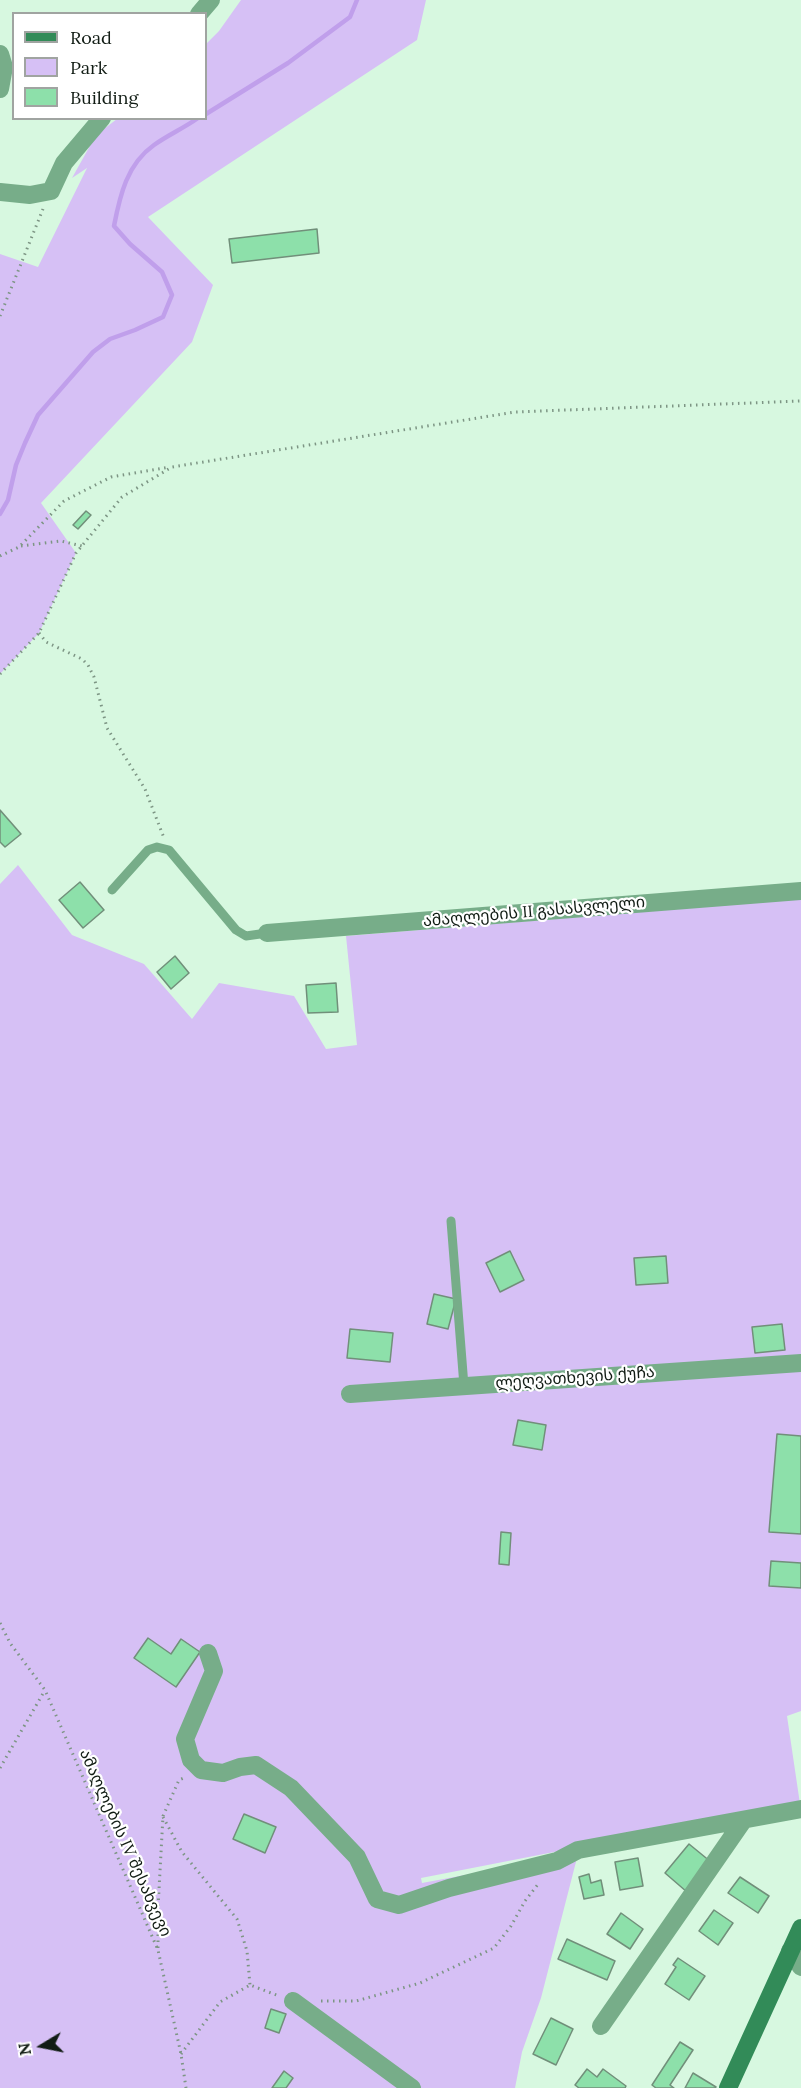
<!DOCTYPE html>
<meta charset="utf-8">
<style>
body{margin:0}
#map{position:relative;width:801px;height:2088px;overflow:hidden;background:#d7f8e0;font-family:Lora,serif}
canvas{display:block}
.legend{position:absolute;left:12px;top:12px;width:195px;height:108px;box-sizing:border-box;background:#fff;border:2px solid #a0a4a1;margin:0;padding:8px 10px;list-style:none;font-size:18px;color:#111c14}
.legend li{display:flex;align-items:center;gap:12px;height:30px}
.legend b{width:30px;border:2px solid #a0a4a1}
.north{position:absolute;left:12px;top:2016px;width:60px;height:60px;-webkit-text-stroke:4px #fff;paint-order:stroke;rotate:260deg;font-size:16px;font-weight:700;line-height:24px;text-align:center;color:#111c14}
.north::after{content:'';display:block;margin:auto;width:21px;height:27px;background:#111c14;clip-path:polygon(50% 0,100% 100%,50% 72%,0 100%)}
</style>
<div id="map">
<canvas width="801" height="2088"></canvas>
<ul class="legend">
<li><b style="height:8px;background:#328b58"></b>Road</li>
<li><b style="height:16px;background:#d6c0f5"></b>Park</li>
<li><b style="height:16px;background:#8de0aa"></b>Building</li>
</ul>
<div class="north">N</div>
</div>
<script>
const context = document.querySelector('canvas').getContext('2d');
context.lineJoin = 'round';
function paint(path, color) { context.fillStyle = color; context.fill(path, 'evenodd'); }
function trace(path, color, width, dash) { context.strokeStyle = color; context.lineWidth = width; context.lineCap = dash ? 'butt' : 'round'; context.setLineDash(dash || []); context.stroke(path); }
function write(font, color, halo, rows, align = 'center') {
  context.font = font + ' Lora,"Noto Sans Georgian",serif'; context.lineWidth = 4.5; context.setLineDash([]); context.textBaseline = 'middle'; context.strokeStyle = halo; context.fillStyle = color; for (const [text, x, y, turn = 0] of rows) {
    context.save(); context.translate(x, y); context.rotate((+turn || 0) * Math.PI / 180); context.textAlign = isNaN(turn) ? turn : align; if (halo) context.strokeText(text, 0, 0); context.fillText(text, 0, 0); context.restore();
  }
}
paint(new Path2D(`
 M241 0H426L417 40 148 217 213 285 192 342 41 503 76 553 39 633 0 674V254L38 267 87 168 72 178 96 135 117 119 206 118V44L219 31Z
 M18 865 72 935 144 964 192 1019 219 983 294 996 326 1049 357 1045 346 936 801 899V1711L787 1716 800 1804 421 1878 422 1883 578 1854 541 1998 522 2052 515 2088H0V884Z`), '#d6c0f5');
trace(new Path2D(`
 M206 114 288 63 350 17 357 0
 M0 514 8 500 16 465 25 443 38 415 93 352 110 339 135 330 163 317 172 295 162 272 130 244 114 226C120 195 127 164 154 145 168 135 184 128 198 118`), '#c09feb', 4.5);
const building = new Path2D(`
 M317 229 319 253 232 263 229 239Z
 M86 511 91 515 78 529 73 525Z
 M0 810 21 834 5 847 0 842Z
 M80 882 104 910 83 928 59 900Z
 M175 956 189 973 171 989 157 972Z
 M336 983 338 1012 308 1013 306 985Z
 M510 1251 524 1280 500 1292 486 1263Z
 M666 1256 668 1283 636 1285 634 1258Z
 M434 1294 456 1299 448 1329 427 1324Z
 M782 1324 785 1350 755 1353 752 1327Z
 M350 1329 393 1333 390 1362 347 1358Z
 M518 1420 546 1425 542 1450 513 1445Z
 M777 1434 801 1436V1534L769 1532Z
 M501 1532 511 1533 509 1565 499 1564Z
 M771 1561 801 1563V1588L769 1586Z
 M148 1638 171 1654 181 1639 200 1652 176 1687 134 1658Z
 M244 1814 276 1827 265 1853 233 1839Z
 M689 1844 711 1862 687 1892 665 1873Z
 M638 1858 643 1886 620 1890 615 1862Z
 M589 1874 591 1883 601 1880 604 1895 584 1899 579 1877Z
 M740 1877 769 1896 758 1913 728 1893Z
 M714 1910 733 1923 718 1945 699 1931Z
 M621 1913 643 1929 630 1949 607 1934Z
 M567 1939 615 1961 607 1980 558 1959Z
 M678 1958 705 1976 689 2000 665 1984 676 1967 673 1965Z
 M271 2009 286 2014 279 2033 265 2028Z
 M551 2018 573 2029 556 2065 533 2054Z
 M680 2042 693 2050 670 2085 674 2088H656L652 2085Z
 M587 2069 597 2077 603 2069 626 2086 625 2088H579L575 2085Z
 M284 2071 293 2078 286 2088H272Z
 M693 2073 716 2087 715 2088H685Z`);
paint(building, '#8de0aa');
trace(building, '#718f7a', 1.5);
trace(new Path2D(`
 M0 316 43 209
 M21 546 61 541 82 546
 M0 556 19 547 64 501 111 477 170 467
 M39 633 46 642 82 659 88 665 94 677 107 728 145 789 164 838
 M0 674 39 633 76 553 122 497 172 467 515 412 801 401
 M0 1623 10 1643 45 1690 158 1950 181 2054 186 2088
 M0 1768 45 1690
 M163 1817 182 1852 237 1919 247 1951 250 1985
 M158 1948V1908L163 1816 179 1780 186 1777
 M321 2001H356L420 1983 494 1948 511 1926 525 1901 539 1883
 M181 2054 220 2002 250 1985 279 1996`), '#7d9584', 3, [1.5, 4.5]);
trace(new Path2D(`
 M112 890 148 850 157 847 169 850 236 930 246 936 267 933
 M451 1221 464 1386`), '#77ad89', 9);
trace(new Path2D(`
 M199 14 211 0
 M0 54 4 67 0 89
 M0 192 30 195 51 191 64 163 102 118
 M267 933 801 891
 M350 1394 801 1363
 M208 1653 214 1671 185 1739 191 1760 201 1770 223 1773 240 1767 256 1765 291 1788 357 1857 377 1899 399 1905 449 1888 557 1861 578 1850 801 1809
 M790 1951 801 1967
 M293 2001 412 2088
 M601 2026 743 1821`), '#77ad89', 18);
trace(new Path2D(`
 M728 2088 801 1928`), '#328b58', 18);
write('16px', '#111c14', '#fff', [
 ["ამაღლების II გასასვლელი",534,912,-5],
 ["ლეღვათხევის ქუჩა",575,1378,-4],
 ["ამაღლების IV შესახვევი",125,1843,66]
]);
</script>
